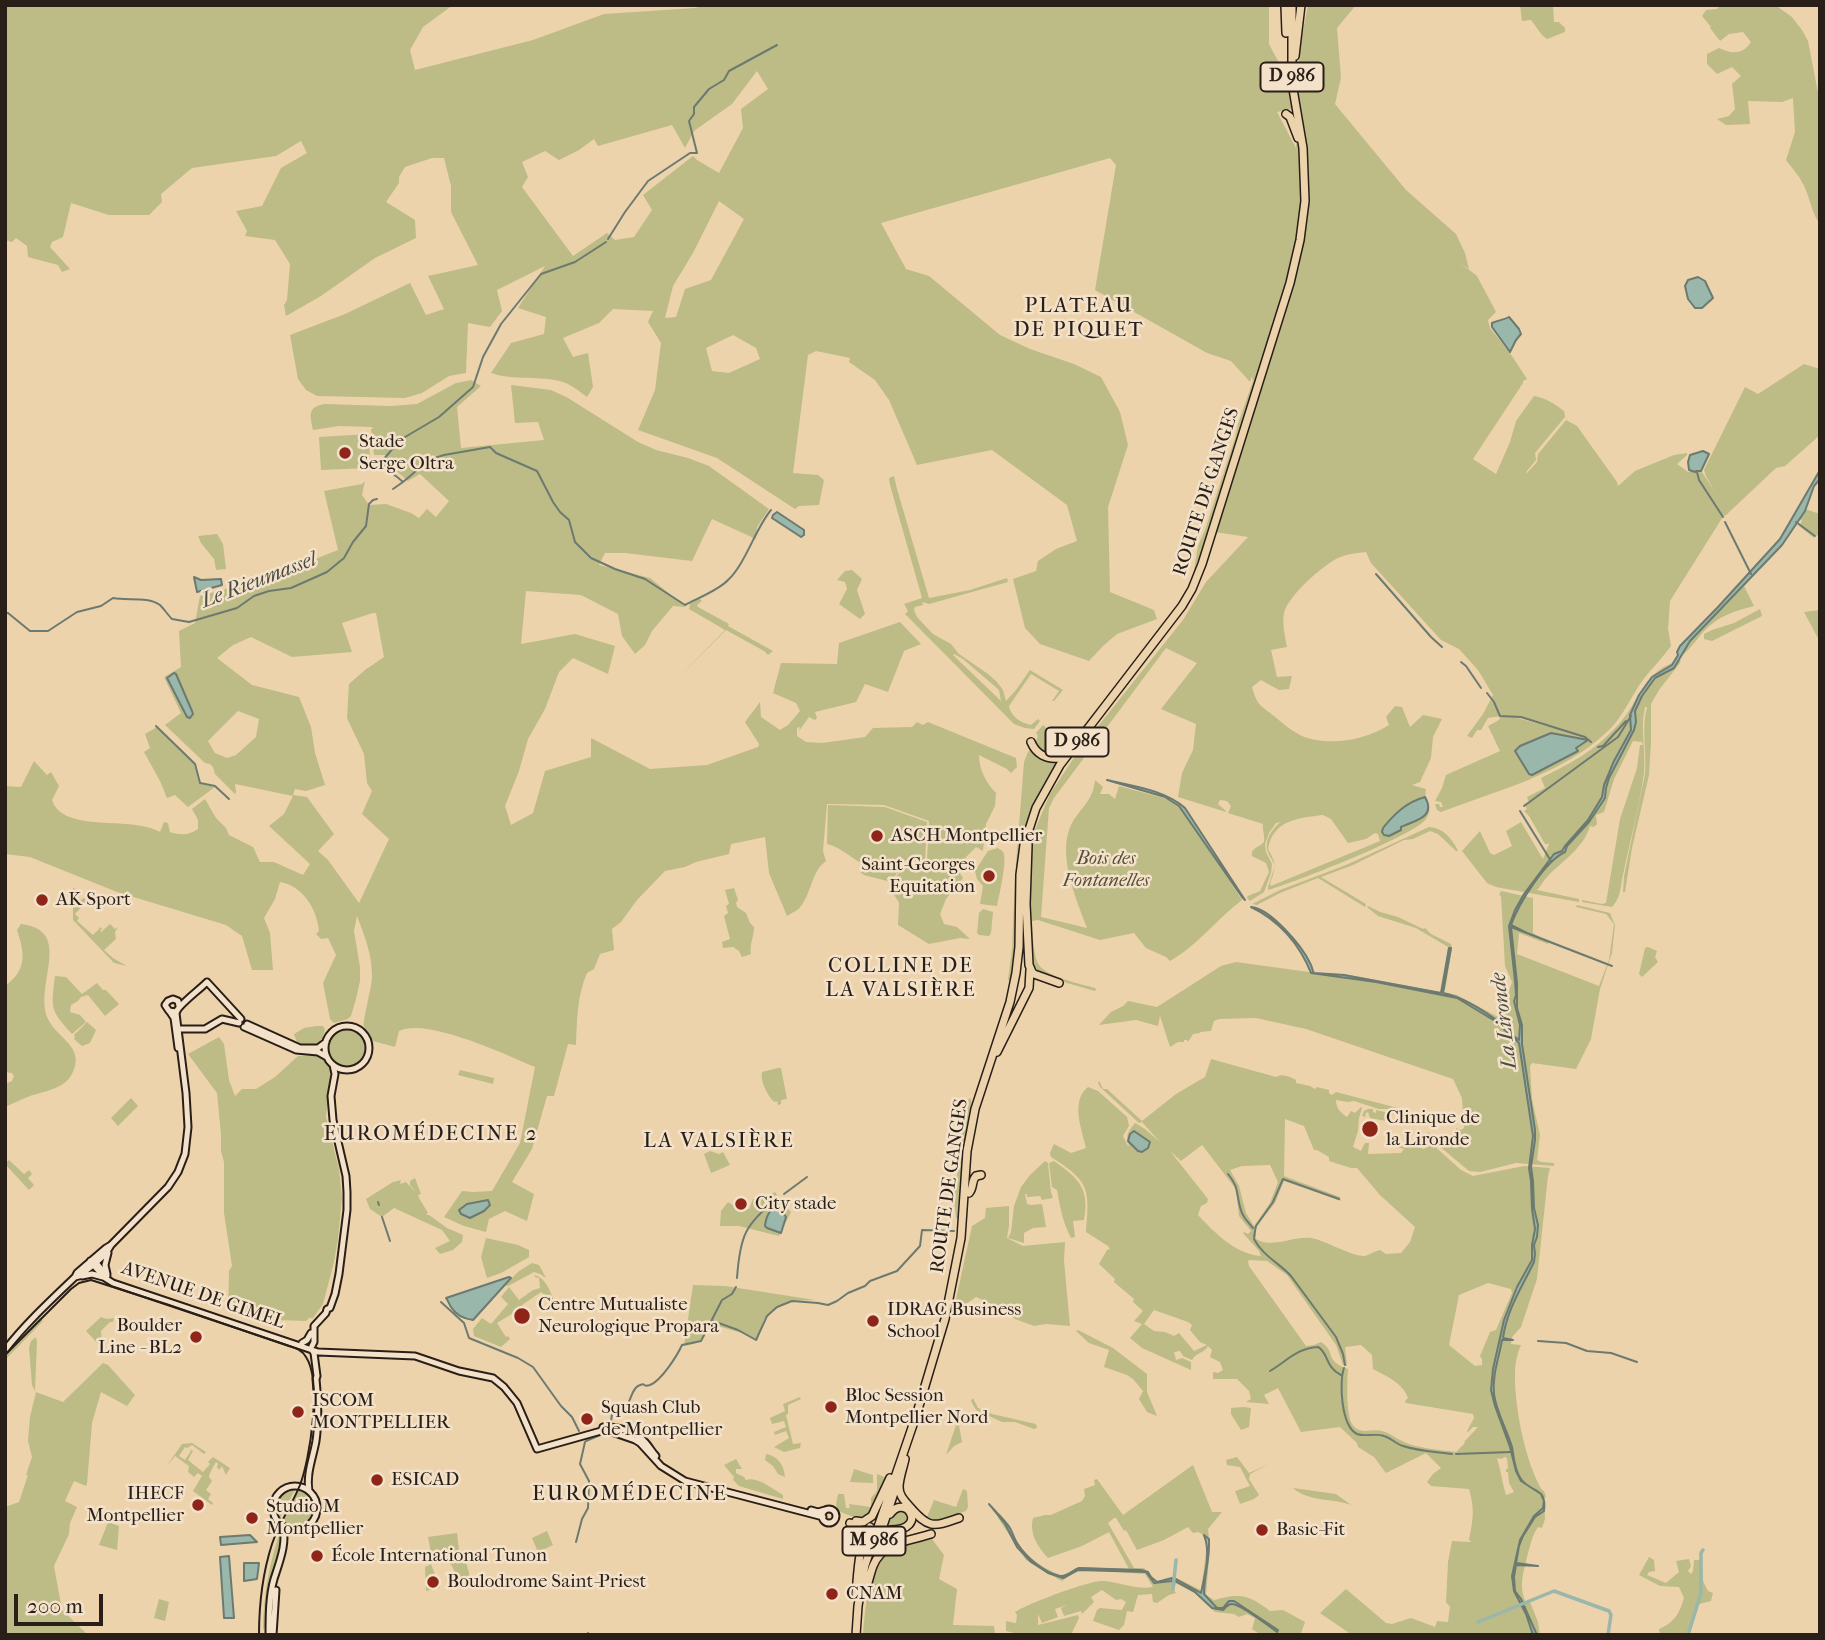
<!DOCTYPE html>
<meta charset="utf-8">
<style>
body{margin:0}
#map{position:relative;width:1825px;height:1640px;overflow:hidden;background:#edd3ac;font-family:"IM FELL French Canon",serif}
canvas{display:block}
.frame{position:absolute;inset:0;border:7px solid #291f18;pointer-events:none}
.scale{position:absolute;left:14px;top:1594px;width:89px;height:32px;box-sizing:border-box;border:4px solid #291f18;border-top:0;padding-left:9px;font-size:21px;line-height:24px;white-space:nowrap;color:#291f18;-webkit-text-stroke:5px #f3e2c9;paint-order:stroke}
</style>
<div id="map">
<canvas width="1825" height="1640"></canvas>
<div class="frame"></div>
<div class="scale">200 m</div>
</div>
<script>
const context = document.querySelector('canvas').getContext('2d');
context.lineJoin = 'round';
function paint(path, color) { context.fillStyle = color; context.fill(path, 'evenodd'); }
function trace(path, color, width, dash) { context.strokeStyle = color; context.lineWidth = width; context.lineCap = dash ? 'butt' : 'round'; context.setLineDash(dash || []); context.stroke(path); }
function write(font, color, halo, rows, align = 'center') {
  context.font = font + ' "IM FELL French Canon",serif'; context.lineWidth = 5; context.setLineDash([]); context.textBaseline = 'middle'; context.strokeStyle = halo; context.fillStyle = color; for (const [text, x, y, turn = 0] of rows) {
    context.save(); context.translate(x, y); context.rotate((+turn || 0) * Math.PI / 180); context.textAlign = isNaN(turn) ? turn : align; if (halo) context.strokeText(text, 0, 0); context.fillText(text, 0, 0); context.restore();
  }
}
paint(new Path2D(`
 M5 5H453L423 27 410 50 415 70 533 40 604 14 695 8 707 5H1269V44L1289 82 1292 109 1277 112 1296 148 1299 52 1308 5H1356L1337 28 1341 78 1335 104 1406 190 1456 234 1465 253 1469 269 1459 262 1477 276 1496 312 1488 320 1490 328 1512 356 1527 379 1523 381V383L1473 459 1496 474 1510 442 1516 421 1534 396C1546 398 1555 404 1564 411L1565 417 1535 453 1536 460 1527 471 1526 474 1537 462 1538 454 1566 420 1577 426 1617 482 1618 486 1635 471 1674 455 1687 453V455L1677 464 1688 472H1702L1715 492 1706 476 1704 470 1745 387 1758 394 1804 364 1820 369V435L1785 466 1776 468 1725 516 1724 515 1670 601 1668 629 1671 646C1661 660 1649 671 1640 684 1630 699 1623 716 1610 729 1565 774 1498 790 1441 812L1437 810 1435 804H1439L1440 807H1443L1441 802 1435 801 1442 788 1446 775 1500 751 1488 726 1499 720 1500 717H1514L1565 731C1539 722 1515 712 1488 718L1481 730H1477L1472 738 1467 736 1483 714 1493 695 1478 670 1459 649 1441 640 1371 563 1366 552C1356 553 1347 554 1338 558 1323 565 1288 596 1284 613 1282 624 1285 636 1287 647L1271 650 1277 677 1292 676 1289 689 1279 690 1261 680 1252 687C1257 705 1260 705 1274 716 1285 725 1297 736 1311 739 1338 745 1366 739 1389 725L1386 717 1395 706 1402 707 1410 727 1423 715 1442 719 1433 737 1431 758 1420 782 1412 785 1426 789C1423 802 1435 805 1426 819 1414 836 1293 883 1268 890V887L1275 866C1273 860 1268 855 1267 849 1265 838 1273 829 1280 822L1276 823 1269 833 1265 844 1266 852 1272 864 1271 873 1264 892 1250 901 1247 898 1248 896 1260 891 1269 872 1266 863 1252 856C1251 847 1259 848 1264 842 1265 836 1262 829 1263 824L1228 813 1231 806 1227 801 1220 800 1218 804 1226 811V812L1178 797 1182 773 1193 750 1196 724 1161 709 1197 663 1166 648 1054 798 1049 808 1041 917 1087 928C1076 899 1056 853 1072 823 1081 807 1093 801 1095 780L1103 787 1100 794H1109L1115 799 1119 786 1171 800 1185 813 1242 900C1217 919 1197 946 1170 961L1166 957 1146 948 1134 933 1100 940 1038 920 1032 921C1033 932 1033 956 1039 965 1047 977 1081 984 1095 988L1096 990 1095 991 1039 975 1031 969 1028 867 1034 832 1050 794 1079 750 1183 620 1206 582 1248 537 1208 531 1204 549 1194 577 1193 576 1198 546 1205 530 1235 438 1238 424 1253 381 1252 376 1250 382 1231 361 1207 353 1095 290 1116 165 1110 158 881 223 906 269 929 276 1000 335 1030 349 1074 364 1101 377 1120 412 1128 445 1108 507 1110 592 1154 610 1157 619 1117 634 1103 646 1089 661 1040 644 1025 628 1013 579 1036 571 1038 561 1056 549 1077 541 1067 505 992 450 917 465 889 400 875 380 849 362 850 358 816 351 808 355 793 473 818 475 824 480 819 505 799 506 795 509 717 458 638 430 655 390 661 343 648 322 653 311 613 309 599 323 563 338 573 357 588 353 593 387 587 397C580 392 572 385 563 382 540 375 514 381 491 373L511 343 544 334 546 317 518 308 545 266 497 290 502 311 490 327 468 323 466 373 449 376 422 393 405 398 317 396 306 390 298 379 290 335 345 314 410 283 426 315 444 309 428 276 478 265 451 212V186L444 158H432L405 167 399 177V183L386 202 415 220 416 238 375 258 321 296 286 316 284 305 287 300 290 264 275 240 245 236 247 231 236 211 262 206 281 168 307 153 301 141 276 156 192 168 161 194 162 202 149 215H109L71 203 63 237 52 242 50 247 70 269 62 272 58 265 28 257 27 246 16 238 12 242 5 240ZM757 71 768 89 741 109 743 128 719 173 697 160 693 156 643 195 652 210 634 237 615 240 607 233 573 256 522 187 528 177 522 162 545 151 559 160 579 150 594 139 598 146 672 125 685 148 694 131 732 104ZM719 201 744 219 711 280 685 289 676 317 665 318 673 286 693 253ZM733 335 756 348 760 359 729 373 712 371 706 348ZM1323 815 1331 819 1348 843 1366 839 1375 833 1378 834 1380 841 1271 886 1270 884C1276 867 1277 865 1268 849 1273 820 1298 818 1323 815Z
 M1520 5H1553L1554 22H1559L1565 28V32L1547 39 1542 35 1531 20 1522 21Z
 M1721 5H1775L1792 17 1802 30 1808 41 1820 103V224C1813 216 1810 199 1805 188 1801 178 1793 169 1786 160L1795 132 1793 98 1782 102 1748 101 1750 124 1726 125 1717 119 1729 116 1735 109 1732 84 1741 76 1732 67 1717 74 1707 64V54L1719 48C1731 54 1743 55 1751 42L1743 32 1729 34 1720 41 1710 28 1711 27 1702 16 1706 10 1717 9Z
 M471 380 481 386 457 407 461 448 544 440 538 422 515 423 511 385 551 390 568 398 638 442 656 450 688 458 709 466 769 509 757 527 756 539 712 519 692 561 625 553H605L599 565 650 578 686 607 673 606 652 631 645 645 635 654 622 636 618 614 581 595 526 591 521 644 575 634 615 646 608 674 573 658 559 672 545 709 528 739 519 771 505 806 511 825 533 813 545 771 591 757V738L650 769 707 765 758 747 759 744 745 722 760 702 761 717 780 730 788 725 800 711 796 703 773 693 781 663 837 664 839 643 900 622 921 644 904 651 888 692 865 684 856 702 815 712 817 718 815 720 809 717 799 731 800 727 797 728V736L806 742 822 743 865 737 873 728 912 727 917 722 923 725 928 722 1016 758 1017 767 1011 773 1007 769 979 755C979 769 986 783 996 793L995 806 986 824 983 851 976 847 966 857 959 872 963 878 946 899 940 914 944 924 957 927 970 939 960 938 929 944 898 925 899 903 889 886 907 862 923 864 927 861 929 821 884 805 827 804 823 851 826 861C811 872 812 892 801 906 798 911 791 913 787 916L769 873 765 837 731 844 729 854 696 862 685 867 665 871 637 900 621 922 612 929 614 950 600 954 594 969 587 973C577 996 577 1020 576 1045L568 1044 554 1096H547L532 1149 512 1182 534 1194 527 1221 505 1211 489 1219 486 1232 464 1226 444 1217 462 1191 473 1192 492 1191 520 1143 535 1067C507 1055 426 1017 399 1031L395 1047 373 1041C370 1037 365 1031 364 1027 362 1021 372 988 372 976 372 954 365 937 357 916L354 931 360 967V981L356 999 351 1016 348 1019 334 1023 330 1019 323 983 336 955 328 938 321 939 316 934 319 931C317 909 303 886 280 882L275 899 264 918 270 933 273 970H252L242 936 226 925 117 892 30 857 5 854V786L21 787 34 761 47 775 51 772 59 786 52 800C63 834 131 815 160 832L164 822 168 823 170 832C180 835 188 836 198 829V820L192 809 205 799 216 818 226 828 229 835 253 847 260 862H274L303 875 310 864 269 826 284 814 293 796 235 784 236 792 235 794 215 774 213 767 210 764 205 763 165 725 181 713 164 677 181 667 179 631 195 623 200 596 270 577 338 550 324 491 362 484 365 481 362 495 369 505 386 504 411 513 419 518 427 509 436 517 449 501 420 474 408 481 393 468 380 463 386 455H374L371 429H373L372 427 339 426 313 430C310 415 307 407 325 404L391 406 417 404 456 383ZM373 613H376L384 657 365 670 349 684 347 718 364 754 367 783 372 791 362 814 389 839 359 903 328 860 318 851 334 834 307 797 293 795 295 789 306 791 325 785 315 753 311 727 299 697 252 685 217 658 233 645 251 637 292 657 352 652 342 623ZM238 711 259 719 256 737 236 755 227 758 215 753 208 741Z
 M369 434 370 468 321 470 319 437Z
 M894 476 897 489 929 598 970 590 1007 578 1008 582 929 604 922 602 923 605 915 607 914 610 917 617 933 634 951 644 959 654 988 674 997 682 1003 690 1006 701 1016 690 1030 670 1063 690 1054 701H1052L1059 691 1031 674 1009 706C1011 717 1021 723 1031 725L1038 719 1040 721 1034 729 1025 728 1014 724 905 614 908 611 904 604 922 598 890 485 889 478ZM954 654 963 659 999 690 1001 701 953 655Z
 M1805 509 1820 514V537L1816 535 1814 538 1799 526 1802 521 1800 519Z
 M217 534 223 544 226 569 216 570 214 559 201 543 198 536Z
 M852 570 862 579 857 590 865 614 860 619 839 604 847 589 845 582 837 580 845 571Z
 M1744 586 1754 606C1734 611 1718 616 1703 632 1697 639 1692 647 1684 654V651L1690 641Z
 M699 598 702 601 697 605 698 607 729 624 728 626 773 651 768 655 764 651 726 630 676 680 725 630 689 609 690 604Z
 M1760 609 1762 616 1712 641 1704 639V634L1712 630 1734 623Z
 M1820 610V642L1804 612Z
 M1681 660 1680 663 1659 690 1651 704V742L1649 775 1632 848 1625 892H1623L1624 876 1645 774C1647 752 1641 729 1647 707H1645C1640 729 1646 751 1644 773 1639 809 1629 844 1622 880 1620 891 1620 898 1612 907L1582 902V900L1602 904 1606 903 1620 819 1637 768 1640 745H1643L1642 742 1633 741 1614 779 1604 812 1596 815 1597 824 1594 827 1590 826C1584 848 1562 861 1547 877 1543 881 1541 886 1537 890L1579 899V902L1496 887 1487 883 1462 851 1480 831 1490 853 1494 855 1512 846 1506 831 1521 822 1543 859 1549 844H1545L1529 816 1524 811 1527 809 1524 804 1529 802 1527 797 1545 788 1541 778C1573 762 1593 752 1618 725 1642 699 1641 671 1681 660Z
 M1099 706V708L1087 725 1061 755C1049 756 1043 753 1035 744L1038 736 1036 733 1043 725 1067 746Z
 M157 727 194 764 199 783 204 785 215 787 188 807 175 795 167 798 160 781 144 752 150 748 145 734Z
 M1032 748 1038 754 1063 757C1040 787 1024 819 1019 855 1014 885 1018 917 1016 947 1016 958 1014 969 1012 980H1008L1012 949 1015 877 1024 762 1028 752Z
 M828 805 885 807 927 822 925 861 906 860 891 882 864 875 861 873 863 864C851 858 839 846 827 844Z
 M1429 827C1443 828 1452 838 1458 851H1456L1438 834 1430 831 1413 839 1404 840 1353 865 1321 877 1366 904 1365 907 1318 878 1280 893 1257 905 1252 904 1280 890 1346 865Z
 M998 848C1000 850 1002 850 1003 852 1008 858 999 896 997 906L980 904 983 886 977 879 975 871 988 851Z
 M73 888 76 889 75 897 82 900 83 898 94 903 93 907 87 901 75 914 79 918 77 921 93 935 101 927 102 929 100 931 101 932 110 924 115 929 118 927 115 932 116 939 104 950 113 958 127 966 114 963 73 920Z
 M734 888 738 900 736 903 737 907 746 913 750 923 754 927C754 936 749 946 751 954L742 957 739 951 733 947 723 948 722 942 730 939 724 916 728 913 726 906 729 904 725 890Z
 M1501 891 1533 898V933L1548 942V944L1519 933 1517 954 1599 986 1609 960 1614 924 1606 914 1576 907 1577 905 1610 913 1615 925 1612 953 1600 989 1591 1039 1576 1069 1532 1063 1530 1066 1532 1099 1540 1135 1537 1160 1541 1162 1554 1163V1166L1516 1163 1480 1172 1469 1171 1426 1135 1428 1132 1434 1137 1443 1139V1141H1452L1457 1137 1456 1128 1461 1130 1464 1128 1462 1098 1453 1079 1306 1029 1256 1018 1219 1019 1214 1021 1211 1031 1200 1032V1033L1193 1034 1188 1042 1187 1040H1184V1042H1178L1170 1047 1160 1016 1158 1026 1136 1020 1099 1025 1111 1012 1123 1006 1128 1001 1157 1007 1221 966 1236 962 1309 972 1313 971 1319 975 1321 973 1344 974 1457 995 1500 1018 1512 982 1505 966 1501 896 1499 895Z
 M1368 906 1380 912 1398 917 1423 929 1425 928 1431 934 1451 944 1452 948 1445 990H1442L1448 947 1416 928 1378 916 1367 907Z
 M983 909 993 912 991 933 989 936 979 935 977 933 979 913Z
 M21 924C75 930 33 986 48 1019 57 1039 86 1046 72 1074 64 1089 45 1091 30 1096 22 1099 14 1103 5 1107V1084L12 1081 14 1076 12 1073 5 1072V986C27 970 25 954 17 930Z
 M1648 947 1657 951 1655 957 1658 962 1642 977 1639 974 1645 948Z
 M55 976 66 977 82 994 97 983 103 990H106L119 1004 105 1016 88 995 81 997 78 1001 71 1005 70 1012 80 1015 86 1022 72 1034C50 1010 51 1009 55 976Z
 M87 1022 96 1030 90 1043 82 1046 74 1039 75 1037 74 1035Z
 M316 1026H323L325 1030C320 1047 314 1048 298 1045L294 1034 304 1028Z
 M327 1048a20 20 0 1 1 40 0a20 20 0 1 1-40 0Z
 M219 1037 224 1044 229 1080 235 1096 242 1089H256L275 1077 298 1056 317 1055 322 1057 331 1071 326 1117 339 1169 342 1197 338 1239 334 1262 323 1304 313 1318H309L306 1321 276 1320 263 1323 228 1312 229 1271 232 1266 224 1213V1162L221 1151V1135L217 1093 188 1054Z
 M1211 1059 1276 1077C1282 1073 1290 1077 1296 1080V1083L1310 1086 1315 1089 1317 1087 1329 1090V1093L1332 1095 1336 1092 1394 1107 1428 1118 1427 1120 1422 1121 1418 1118 1389 1111 1388 1109H1379L1354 1101 1348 1102 1336 1100C1336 1108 1340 1112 1347 1117L1351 1111 1355 1113 1361 1107 1362 1108 1359 1118 1358 1131 1353 1147 1361 1151 1365 1143H1369L1368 1154 1401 1153 1404 1149 1388 1145 1389 1139 1399 1144 1404 1143 1424 1149 1431 1143 1461 1170 1473 1176 1524 1166 1550 1168 1548 1176 1537 1279 1521 1327 1512 1337 1511 1344 1521 1345C1517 1354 1515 1363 1515 1372 1514 1405 1525 1462 1542 1490L1544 1491 1546 1497 1544 1498 1545 1519 1542 1528 1538 1527C1532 1536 1531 1543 1528 1553 1524 1571 1518 1585 1526 1603L1530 1602 1538 1622 1540 1635H1352L1320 1613 1346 1589 1386 1623 1392 1624 1411 1618 1435 1627 1437 1621 1448 1622 1450 1607 1446 1602 1448 1562 1452 1541 1470 1542 1471 1541 1469 1540C1473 1520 1475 1510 1469 1489L1431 1486 1427 1482 1433 1474 1441 1468 1426 1453 1386 1473 1374 1457 1358 1447 1357 1443 1340 1427 1301 1432 1278 1388 1264 1395 1269 1404 1246 1402 1251 1399 1249 1391 1237 1379H1213V1372L1218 1373 1223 1370 1220 1362 1210 1357 1212 1350 1208 1346C1205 1353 1196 1352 1192 1360L1183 1356 1180 1351 1174 1352 1176 1360 1182 1358 1191 1362V1370L1142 1348 1130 1338 1142 1324 1134 1321 1143 1311 1133 1302 1134 1299 1114 1282 1115 1279 1099 1264 1107 1250 1110 1249 1108 1246 1086 1232C1090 1188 1089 1181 1051 1157L1050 1153 1054 1144 1071 1153 1086 1148C1082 1130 1070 1101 1088 1087L1098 1091 1127 1117 1129 1126 1123 1136 1128 1146H1129C1125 1135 1128 1132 1135 1123L1145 1129 1160 1142 1142 1122 1139 1123 1100 1087 1098 1083 1099 1081 1103 1089H1107L1142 1121 1176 1094 1205 1077ZM1285 1119 1304 1126 1314 1150H1317L1329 1157V1161L1351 1168H1357L1380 1195 1415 1227 1410 1242 1401 1253 1386 1254 1380 1250C1375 1251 1369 1255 1365 1256 1352 1257 1325 1240 1311 1238 1293 1236 1272 1249 1256 1239V1227L1275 1203 1284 1181 1341 1201 1340 1197 1284 1176ZM1202 1145 1236 1189 1239 1216 1251 1231 1248 1234 1244 1232 1243 1233 1259 1251 1261 1256C1235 1254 1215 1233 1198 1215L1201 1206 1207 1203 1208 1199 1170 1151 1181 1161ZM1270 1165 1278 1182 1270 1203 1254 1226 1246 1213 1239 1186 1230 1170 1242 1166ZM1250 1260 1267 1261 1287 1275 1336 1345 1343 1365 1347 1366 1345 1347 1361 1345 1372 1355 1373 1369C1386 1376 1403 1383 1408 1398L1405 1401 1406 1403 1473 1414 1474 1418 1467 1431 1468 1432 1473 1427H1478L1464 1442 1465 1443 1456 1452C1441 1450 1415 1448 1402 1441 1395 1438 1390 1433 1382 1431 1371 1428 1360 1436 1352 1424 1346 1413 1347 1382 1348 1369 1323 1360 1337 1352 1321 1342L1314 1345 1306 1346 1249 1266 1248 1261ZM1488 1283 1511 1289 1512 1293 1496 1330 1490 1332 1480 1356 1482 1359V1365L1475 1366 1449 1345 1459 1295ZM1154 1310 1188 1322 1192 1325 1190 1330 1200 1342 1207 1345 1194 1351 1179 1333 1174 1336 1165 1332 1154 1331 1144 1324ZM1505 1457 1507 1458 1508 1469H1506V1472H1508L1509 1483 1514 1492 1506 1495C1502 1483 1501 1470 1497 1458L1501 1459Z
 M778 1068H781L787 1099 781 1100V1104L778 1105 777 1101 774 1102C767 1095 760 1081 762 1072Z
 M460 1070 494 1078 493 1084 458 1075Z
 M131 1098 138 1106 118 1126 111 1118Z
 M969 1098 971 1099C974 1112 966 1128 965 1142 962 1168 962 1195 960 1221L956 1218 954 1198 958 1168V1150Z
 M1368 1109H1373V1112L1376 1113V1110L1393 1114 1386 1121 1370 1118 1368 1112 1365 1114 1366 1117 1362 1116 1364 1111Z
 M710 1151 719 1154 723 1152 730 1165 711 1173 704 1154Z
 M9 1160 24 1174 29 1170 32 1174 28 1178 34 1185 29 1190 5 1164Z
 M1045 1161 1048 1163 1051 1192 1053 1198 1042 1200 1040 1196 1027 1197V1194H1025L1027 1204 1031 1205 1042 1204 1046 1227 1033 1228 1024 1233V1243L1008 1238 1011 1232 1014 1206 1021 1187 1030 1175Z
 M1054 1161C1078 1178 1090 1188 1084 1220L1073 1221 1075 1237 1071 1238C1063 1223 1060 1207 1057 1190L1052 1187 1049 1163Z
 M415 1178 421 1194 418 1195 419 1198 428 1213 426 1215H429L447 1228 463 1235 462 1242 453 1250 440 1254 435 1248 450 1241 442 1230 394 1208 382 1217 370 1209 366 1199 393 1182 401 1180 400 1184 406 1182 417 1194 410 1185V1181Z
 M775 1192 783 1204 791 1212 779 1236 739 1226H720L721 1211 728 1202 737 1208 736 1202 745 1200 746 1206 738 1209H749L753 1199H761Z
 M1009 1206V1226L1007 1238 1023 1246 1065 1242 1064 1261 1070 1326 1046 1324 1034 1326 1015 1319 996 1306 976 1297 953 1313 972 1226 985 1218 986 1208Z
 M486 1238 518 1245 529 1250V1257L501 1273 487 1278 481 1257Z
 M532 1263 539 1265 546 1278 540 1274 534 1272 508 1286 505 1285 519 1271Z
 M535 1275C547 1279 550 1292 555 1303L541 1292 522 1305 523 1307 497 1323 506 1337 508 1336 510 1339 501 1347 474 1336 473 1329 482 1318 491 1324 508 1304 501 1297 509 1287 519 1300 533 1290 540 1288 539 1278 535 1277Z
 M693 1285 725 1286 815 1300 791 1301 774 1310 764 1319 757 1341 742 1333 711 1324C702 1340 703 1343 684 1346Z
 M39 1317 43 1321 5 1360V1352Z
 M101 1317 107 1319 114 1318 113 1322H110L101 1331 102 1348 86 1331Z
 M1078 1330 1113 1348 1147 1374V1392L1157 1416 1147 1412 1139 1399 1143 1391 1133 1379 1127 1375 1104 1367 1109 1350 1089 1343 1076 1331Z
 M36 1337 37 1342 35 1391 32 1385 29 1348 31 1341Z
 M103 1363 108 1365 135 1395 127 1406 101 1392 92 1423 87 1484 86 1486 74 1481 65 1501 77 1507 70 1523 69 1534 54 1566 62 1610 88 1635H5V1507L19 1502 28 1475H26L32 1457 28 1441 30 1417 36 1392 63 1402Z
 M800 1397 801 1399 788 1405V1414L786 1415 793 1444 801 1443 800 1448 784 1452 774 1447 789 1438 786 1431 775 1435 774 1432 786 1427 784 1421 772 1424 770 1418 785 1411 783 1404Z
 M973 1398 978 1408 992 1414 1036 1424 1037 1428 1034 1429 1015 1422H1002L976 1410 971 1401Z
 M1243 1407 1251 1408 1249 1427 1241 1430 1231 1414V1408Z
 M958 1419 962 1442 954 1446 946 1455Z
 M192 1443 206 1452 204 1454 192 1445 187 1448 185 1447 179 1456 185 1460 191 1451 189 1449 193 1451 188 1460 203 1472 210 1464 208 1462 213 1457 230 1468 226 1475 222 1466 219 1470 217 1467 218 1464 216 1462C214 1465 209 1474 209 1477L212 1481 206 1490 211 1494 208 1499 213 1503 212 1505 193 1491 202 1476 198 1473 194 1477 188 1472 189 1466 175 1456 166 1467 182 1444Z
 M766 1454C778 1456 784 1465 785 1477L778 1474 773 1466 765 1460Z
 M1237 1457 1249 1473 1269 1464 1250 1474 1249 1479 1259 1495 1254 1499 1240 1504 1235 1491 1250 1486 1240 1467 1227 1465 1226 1460Z
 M736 1459 742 1469H736V1473L744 1477 746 1480C758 1476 772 1489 783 1495V1499L739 1486 733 1480 734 1477 724 1465Z
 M1193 1465 1212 1512H1222L1208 1529 1210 1548 1206 1595 1214 1600C1240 1593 1248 1594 1270 1611L1283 1610 1305 1622 1301 1633 1302 1635H1277L1273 1633 1261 1635 1252 1629 1255 1618 1247 1614 1239 1617 1234 1614 1215 1612 1191 1590 1176 1583 1174 1590 1176 1593 1169 1595 1157 1603 1153 1602 1152 1594 1138 1595 1133 1612 1127 1611 1124 1625 1119 1630 1093 1621 1097 1610 1100 1608 1122 1610 1126 1602 1121 1599 1116 1600 1102 1590 1091 1597 1094 1602 1082 1614 1081 1611 1064 1616 1061 1608 1067 1605 1055 1609 1058 1617 1042 1623 1038 1614V1625L1078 1615 1079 1618 1071 1635H1023L1006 1631V1621L1016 1623 1017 1615 1015 1612C1027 1604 1090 1580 1103 1581 1120 1582 1136 1590 1153 1587L1145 1574 1104 1571H1077L1062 1581 1058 1579 1026 1560 998 1518 1000 1514C1009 1523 1011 1532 1018 1543 1027 1558 1042 1567 1057 1574L1062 1576 1078 1567 1129 1569 1109 1532 1082 1546 1048 1558C1038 1547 1029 1534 1033 1518L1045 1515H1051L1082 1501 1085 1496 1084 1489 1095 1485 1094 1480 1097 1479 1123 1515ZM1114 1518H1116L1124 1531 1126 1530 1137 1550 1164 1540 1188 1527 1193 1533 1198 1532 1202 1534 1207 1545 1201 1590 1176 1578 1157 1582 1144 1568H1134L1108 1523Z
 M854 1469 873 1475V1483L850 1482Z
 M877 1474 887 1478C874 1506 874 1530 837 1510L836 1504 838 1494H844L846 1508H850L849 1504 871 1507V1498L877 1491Z
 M296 1488 279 1520C271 1504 278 1490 296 1488Z
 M1293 1488 1336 1494 1351 1505C1332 1498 1309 1502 1293 1488Z
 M299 1489C330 1501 309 1541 281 1523Z
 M963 1489 967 1491 968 1507 966 1511 937 1521 927 1517 934 1500 956 1507Z
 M898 1509 909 1514V1522L899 1526 887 1525 891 1514Z
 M108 1522 119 1526 117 1550 99 1545Z
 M281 1528 283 1538 274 1574 267 1624 263 1630C263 1595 270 1561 281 1528Z
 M547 1531 553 1545 538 1552 532 1538Z
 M457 1533 459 1550 463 1551 470 1577 458 1580 453 1588C457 1571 455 1566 441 1556L432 1558 428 1537Z
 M884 1533 908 1538 872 1563Z
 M932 1539 944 1555 939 1579 957 1589 953 1625 994 1626 995 1635H863C865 1610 868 1561 894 1548 906 1543 919 1543 932 1539Z
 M1649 1557 1654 1560 1655 1571 1649 1572 1647 1575 1666 1583 1679 1572 1676 1561 1689 1559 1691 1566 1688 1571 1691 1574 1693 1571 1694 1560H1702L1703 1581 1708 1591 1713 1593 1711 1601 1699 1604 1689 1635H1660L1659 1629C1675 1622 1679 1614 1684 1598L1679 1587 1660 1586 1639 1575Z
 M431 1564 440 1588 426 1591 425 1567Z
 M159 1599 169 1602 165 1621 154 1618Z`), '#bdbb86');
const water = new Path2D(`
 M1698 277 1705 281 1713 298 1702 308H1695L1688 299 1685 286 1688 280Z
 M1509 317 1519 329 1521 334 1516 340 1510 352 1492 327V323C1498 320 1504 320 1509 317Z
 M1703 451 1709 454 1701 471H1696L1695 472 1689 470 1688 462 1690 455Z
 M1820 470V479L1814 486 1805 511 1782 545 1690 641 1674 668 1655 678 1642 696 1635 711 1636 722 1634 730 1609 778 1606 788 1605 798 1589 822 1567 846 1565 852C1545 861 1519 903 1511 925L1527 933 1612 966 1511 927 1517 983V1008L1522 1025V1044L1535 1130V1140L1531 1167 1533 1181 1534 1208 1538 1225 1537 1237 1534 1245 1535 1254 1534 1262C1522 1287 1507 1309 1503 1338L1513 1340H1502C1499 1358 1492 1375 1494 1394 1496 1411 1507 1430 1512 1447 1514 1457 1514 1470 1521 1479 1532 1494 1547 1486 1544 1511L1535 1517 1523 1536 1519 1546 1516 1563 1538 1566 1516 1565 1514 1577 1515 1591 1521 1599 1537 1635H1533L1526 1614 1514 1591 1512 1576 1520 1540 1534 1516 1543 1508 1544 1501 1541 1494 1521 1481 1516 1471 1510 1447 1495 1406 1491 1390 1493 1369 1504 1320 1517 1287 1532 1260V1245L1535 1229 1532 1209 1531 1181 1529 1168 1533 1136 1519 1043 1495 1021 1457 998 1376 982 1311 973C1300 945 1279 920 1251 907 1270 908 1302 946 1310 963 1312 966 1312 970 1314 973L1344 975 1441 993 1449 948H1451L1443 993C1464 997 1486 1012 1503 1025 1508 1030 1513 1036 1519 1040L1520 1025 1514 1001 1516 995 1515 981 1509 926 1515 910 1524 894 1554 854 1562 851 1565 846 1588 820 1602 797 1604 785 1614 761 1631 730 1630 715 1639 695 1652 677 1672 665 1678 655 1677 652 1680 646 1718 607 1780 539Z
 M777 512 804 530V535L801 537 772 518 773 515Z
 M194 577 201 580 221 579 222 585 197 592Z
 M174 673 176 674 192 711 193 714 190 718 187 717 167 678Z
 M1551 733 1588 740 1576 748 1578 751 1532 775 1529 774 1515 751 1520 746Z
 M1107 780C1133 786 1165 790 1185 808L1245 900 1242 897 1179 806 1165 797Z
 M1425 797C1437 818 1413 821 1401 827V830L1389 836 1384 835 1382 832 1383 828C1395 813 1407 802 1425 797Z
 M1134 1131 1150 1142 1148 1148 1142 1152 1138 1151 1128 1141 1130 1134Z
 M488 1200 490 1205 484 1211 470 1218 461 1214 459 1210 467 1204Z
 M779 1206 786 1217 781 1233 767 1228 765 1226C766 1217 769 1208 779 1206Z
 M509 1277 511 1278 473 1320C465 1319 456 1315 451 1307 449 1304 448 1300 446 1298Z
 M989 1504C995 1511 1002 1518 1007 1524 1012 1529 1013 1537 1017 1543 1026 1557 1044 1573 1060 1576 1067 1577 1073 1570 1079 1568L1141 1570 1148 1572 1151 1577 1157 1582 1172 1578V1581L1154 1583 1146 1572 1078 1570 1063 1578 1048 1573 1031 1562 1017 1547 1005 1524Z
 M250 1535 257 1542 221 1545 220 1537Z
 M1204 1535 1209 1539C1210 1559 1204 1575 1204 1594L1217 1608H1223L1229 1601H1234L1278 1630 1277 1632C1269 1626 1240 1604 1232 1604 1228 1604 1225 1608 1223 1610L1212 1608 1195 1592 1175 1581 1176 1579 1201 1593C1205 1574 1211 1553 1204 1535Z
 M229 1556 234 1618H224L220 1557Z
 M244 1563H259L257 1579 244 1581Z`);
paint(water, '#99b7ab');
trace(water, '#6c7a70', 2);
trace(new Path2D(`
 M608 239 625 212 648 181 690 153H697L689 121 694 114V107L709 89 724 80 729 71 777 45
 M1697 472 1699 480 1723 517
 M403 482 429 460 444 455 490 447 496 453 537 471 553 502 560 512 569 520 575 542 591 558 615 569 645 579 685 605C698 598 719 590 728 580 746 563 755 529 771 510
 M393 489 403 482C396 475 384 470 383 460L400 440 439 417 473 387 483 357 501 324 541 274 575 262 606 242
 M1725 522 1751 574
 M1796 522 1815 536
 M1376 574 1431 637 1442 647
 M5 613H8L30 631H48L77 612 101 606 113 598C127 601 148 596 160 605 164 609 168 615 172 619L189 622 237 608 254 596 269 591 291 588 327 572 344 558 353 542 366 526 369 504 373 500 377 499
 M1461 662 1466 666 1481 688
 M1487 693 1494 702 1500 716 1521 717 1585 737 1591 742
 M156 726 195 764 200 783 215 786 229 799
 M1598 747 1603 746 1626 721
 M1524 806 1618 737 1631 716
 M1520 811 1551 861
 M1228 1174C1239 1188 1236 1192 1240 1207 1242 1216 1247 1221 1253 1228
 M784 1194 807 1177
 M378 1202 379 1205
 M382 1217 390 1241
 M1255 1231 1256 1226 1273 1202 1283 1179 1339 1199
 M1254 1237 1255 1231
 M1254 1239C1262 1255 1279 1263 1291 1276L1336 1337 1343 1354 1345 1365
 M737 1278C740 1236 745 1224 777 1199
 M441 1302 464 1323 469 1338 518 1358 533 1367 561 1406 572 1417 579 1431
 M713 1321 738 1330 756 1340 767 1316 777 1307 792 1301 818 1303 828 1305 837 1301 848 1293 865 1286 870 1281 897 1271 920 1246 922 1230 954 1231
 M1538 1341 1566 1343 1587 1351 1611 1353 1637 1362
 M1344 1368C1339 1382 1341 1426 1357 1434 1365 1437 1376 1433 1384 1436 1391 1438 1396 1444 1403 1446 1418 1451 1436 1452 1452 1454
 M1270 1371C1287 1361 1297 1348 1318 1347 1329 1353 1324 1366 1341 1375
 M611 1421 612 1414 616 1410 627 1405C631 1400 632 1389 638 1386 648 1381 640 1388 650 1385 661 1381 677 1356 682 1345L701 1341 722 1300 732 1294 736 1287
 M586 1441 605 1433
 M1456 1454 1511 1452
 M576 1542 582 1519 588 1508 589 1481 580 1464 585 1442
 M588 1633V1635`), '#6c7a70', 2);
trace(new Path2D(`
 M1173 1589 1176 1560
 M1478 1622 1554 1591 1609 1611 1611 1615 1608 1635
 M1688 1635 1701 1593V1553L1703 1550`), '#99b7ab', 3.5);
const secondary = new Path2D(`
 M179 1006 178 1001 173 999 168 1001 165 1005 169 1011 176 1012C181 1003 198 991 207 982L241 1019
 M170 1012 174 1018 178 1048
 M247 1024 300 1048H318L326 1042
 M325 1048a22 22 0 1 1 44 0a22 22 0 1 1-44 0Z
 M244 1027 296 1050 318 1052 327 1057
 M179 1029H205L222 1019 239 1023
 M93 1259 107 1276
 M90 1261 105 1278 113 1283 318 1352 415 1356 459 1371 493 1378 504 1387 517 1403 537 1449 601 1431H609L635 1440 640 1443 661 1466 685 1481 823 1517
 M107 1274 105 1265 108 1253
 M82 1276 92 1274 103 1277
 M75 1277 79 1276C91 1267 104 1258 111 1245L168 1187 178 1172 185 1154 188 1127 186 1093 176 1013 178 1009
 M302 1343 307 1340 311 1333
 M312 1346 314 1342V1326L326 1313 327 1309 330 1308 335 1294 339 1274 347 1210V1192L346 1176 333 1120 331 1096 335 1074 333 1065
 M5 1350C25 1324 51 1300 75 1277L77 1273 106 1248 111 1245
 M603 1427C615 1426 637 1432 645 1442 649 1446 652 1452 656 1456
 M273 1508a22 22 0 1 1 44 0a22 22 0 1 1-44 0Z
 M309 1491C306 1474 313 1458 316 1441 319 1420 318 1400 316 1379L317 1376 314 1353 312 1350
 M822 1516a7 7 0 1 1 14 0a7 7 0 1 1-14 0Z
 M811 1510 818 1512 825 1510
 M269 1635C269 1617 269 1596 274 1579 279 1563 288 1542 282 1525
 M273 1635 276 1590`);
const primary = new Path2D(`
 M1285 5 1286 33
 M1295 56 1301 5
 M1286 114 1290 117 1298 138
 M1031 742C1036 754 1046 759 1058 758L1066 752
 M1028 845 1026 904 1029 965 1032 972 1034 974 1059 983
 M997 1052 1029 988 1030 970
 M969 1193C974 1188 971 1181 976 1176L981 1175
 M905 1459C903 1468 899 1479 899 1487 899 1496 905 1501 910 1507 929 1529 933 1527 959 1518
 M890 1514C906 1492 929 1530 891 1530
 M856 1521 863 1522 872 1516 890 1478
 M850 1523C859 1526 864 1531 864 1540
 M881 1532 895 1490
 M865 1593C868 1584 870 1574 873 1566 883 1541 910 1541 931 1534
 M856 1594C858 1573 858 1546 870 1527
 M856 1635 858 1606 865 1565 916 1416 945 1319 961 1238 967 1151 975 1109 1010 1002 1016 973 1019 947 1020 875 1024 845 1036 808 1060 765 1182 606 1192 589 1202 564 1290 283 1300 240 1305 201 1303 148 1292 83V5`);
trace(secondary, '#291f18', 9);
trace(primary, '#291f18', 10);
trace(secondary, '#f3e2c9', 5);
trace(primary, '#edd3ac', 7);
trace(new Path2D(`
 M5 1355 71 1289 79 1283 91 1280 169 1305 289 1346C296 1348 302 1350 306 1357 322 1381 310 1459 300 1485 292 1505 279 1523 272 1544 263 1572 259 1605 259 1635`), '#291f18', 2);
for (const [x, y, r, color] of [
 [345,453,7,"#8f2418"],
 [877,836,7,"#8f2418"],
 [989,876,7,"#8f2418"],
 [42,900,7,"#8f2418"],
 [1370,1129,9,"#8f2418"],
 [741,1204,7,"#8f2418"],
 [522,1316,9,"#8f2418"],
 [873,1321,7,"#8f2418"],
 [196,1337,7,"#8f2418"],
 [831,1407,7,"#8f2418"],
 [298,1412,7,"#8f2418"],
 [587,1419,7,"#8f2418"],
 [377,1480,7,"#8f2418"],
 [198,1505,7,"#8f2418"],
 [252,1518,7,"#8f2418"],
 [1262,1530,7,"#8f2418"],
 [317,1556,7,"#8f2418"],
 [433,1582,7,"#8f2418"],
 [832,1594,7,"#8f2418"]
]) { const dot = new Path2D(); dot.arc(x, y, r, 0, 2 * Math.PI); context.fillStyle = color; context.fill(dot); trace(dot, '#f3e2c9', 2.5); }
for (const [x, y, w] of [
 [1292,77,63],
 [1077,742,63],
 [874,1541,63]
]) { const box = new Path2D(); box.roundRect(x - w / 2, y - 14.5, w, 29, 5); context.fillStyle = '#f3e2c9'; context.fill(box); trace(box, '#291f18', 2); }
write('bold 18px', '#291f18', null, [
 ["D 986",1292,77],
 ["D 986",1077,742],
 ["M 986",874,1541]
]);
write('19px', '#291f18', '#f3e2c9', [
 ["Stade",359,442],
 ["Serge Oltra",359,464],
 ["ASCH Montpellier",891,836],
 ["Saint-Georges",975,865,"right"],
 ["Equitation",975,887,"right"],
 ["AK Sport",56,900],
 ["Clinique de",1386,1118],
 ["la Lironde",1386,1140],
 ["City stade",755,1204],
 ["Centre Mutualiste",538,1305],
 ["Neurologique Propara",538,1327],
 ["IDRAC Business",887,1310],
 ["School",887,1332],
 ["Boulder",182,1326,"right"],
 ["Line - BL2",182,1348,"right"],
 ["Bloc Session",845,1396],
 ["Montpellier Nord",845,1418],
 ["ISCOM",312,1401],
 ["MONTPELLIER",312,1423],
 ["Squash Club",601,1408],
 ["de Montpellier",601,1430],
 ["ESICAD",391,1480],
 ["IHECF",184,1494,"right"],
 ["Montpellier",184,1516,"right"],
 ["Studio M",266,1507],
 ["Montpellier",266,1529],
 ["Basic-Fit",1276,1530],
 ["École International Tunon",331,1556],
 ["Boulodrome Saint-Priest",447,1582],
 ["CNAM",846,1594]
], 'left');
write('19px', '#291f18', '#f3e2c9', [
 ["ROUTE DE GANGES",1207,492,-72],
 ["ROUTE DE GANGES",950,1186,-82],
 ["AVENUE DE GIMEL",203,1296,19]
]);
write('italic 19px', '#554e39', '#f3e2c9', [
 ["Bois des",1106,859],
 ["Fontanelles",1106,881]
]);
context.letterSpacing = '2px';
write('21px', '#291f18', '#f3e2c9', [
 ["PLATEAU",1079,307],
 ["DE PIQUET",1079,331],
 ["COLLINE DE",901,967],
 ["LA VALSIÈRE",901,991],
 ["EUROMÉDECINE 2",431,1135],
 ["LA VALSIÈRE",719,1142],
 ["EUROMÉDECINE",630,1495]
]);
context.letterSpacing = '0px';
write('italic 21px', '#4b4d44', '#f3e2c9', [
 ["Le Rieumassel",259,581,-21],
 ["La Lironde",1505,1021,-97]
]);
</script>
